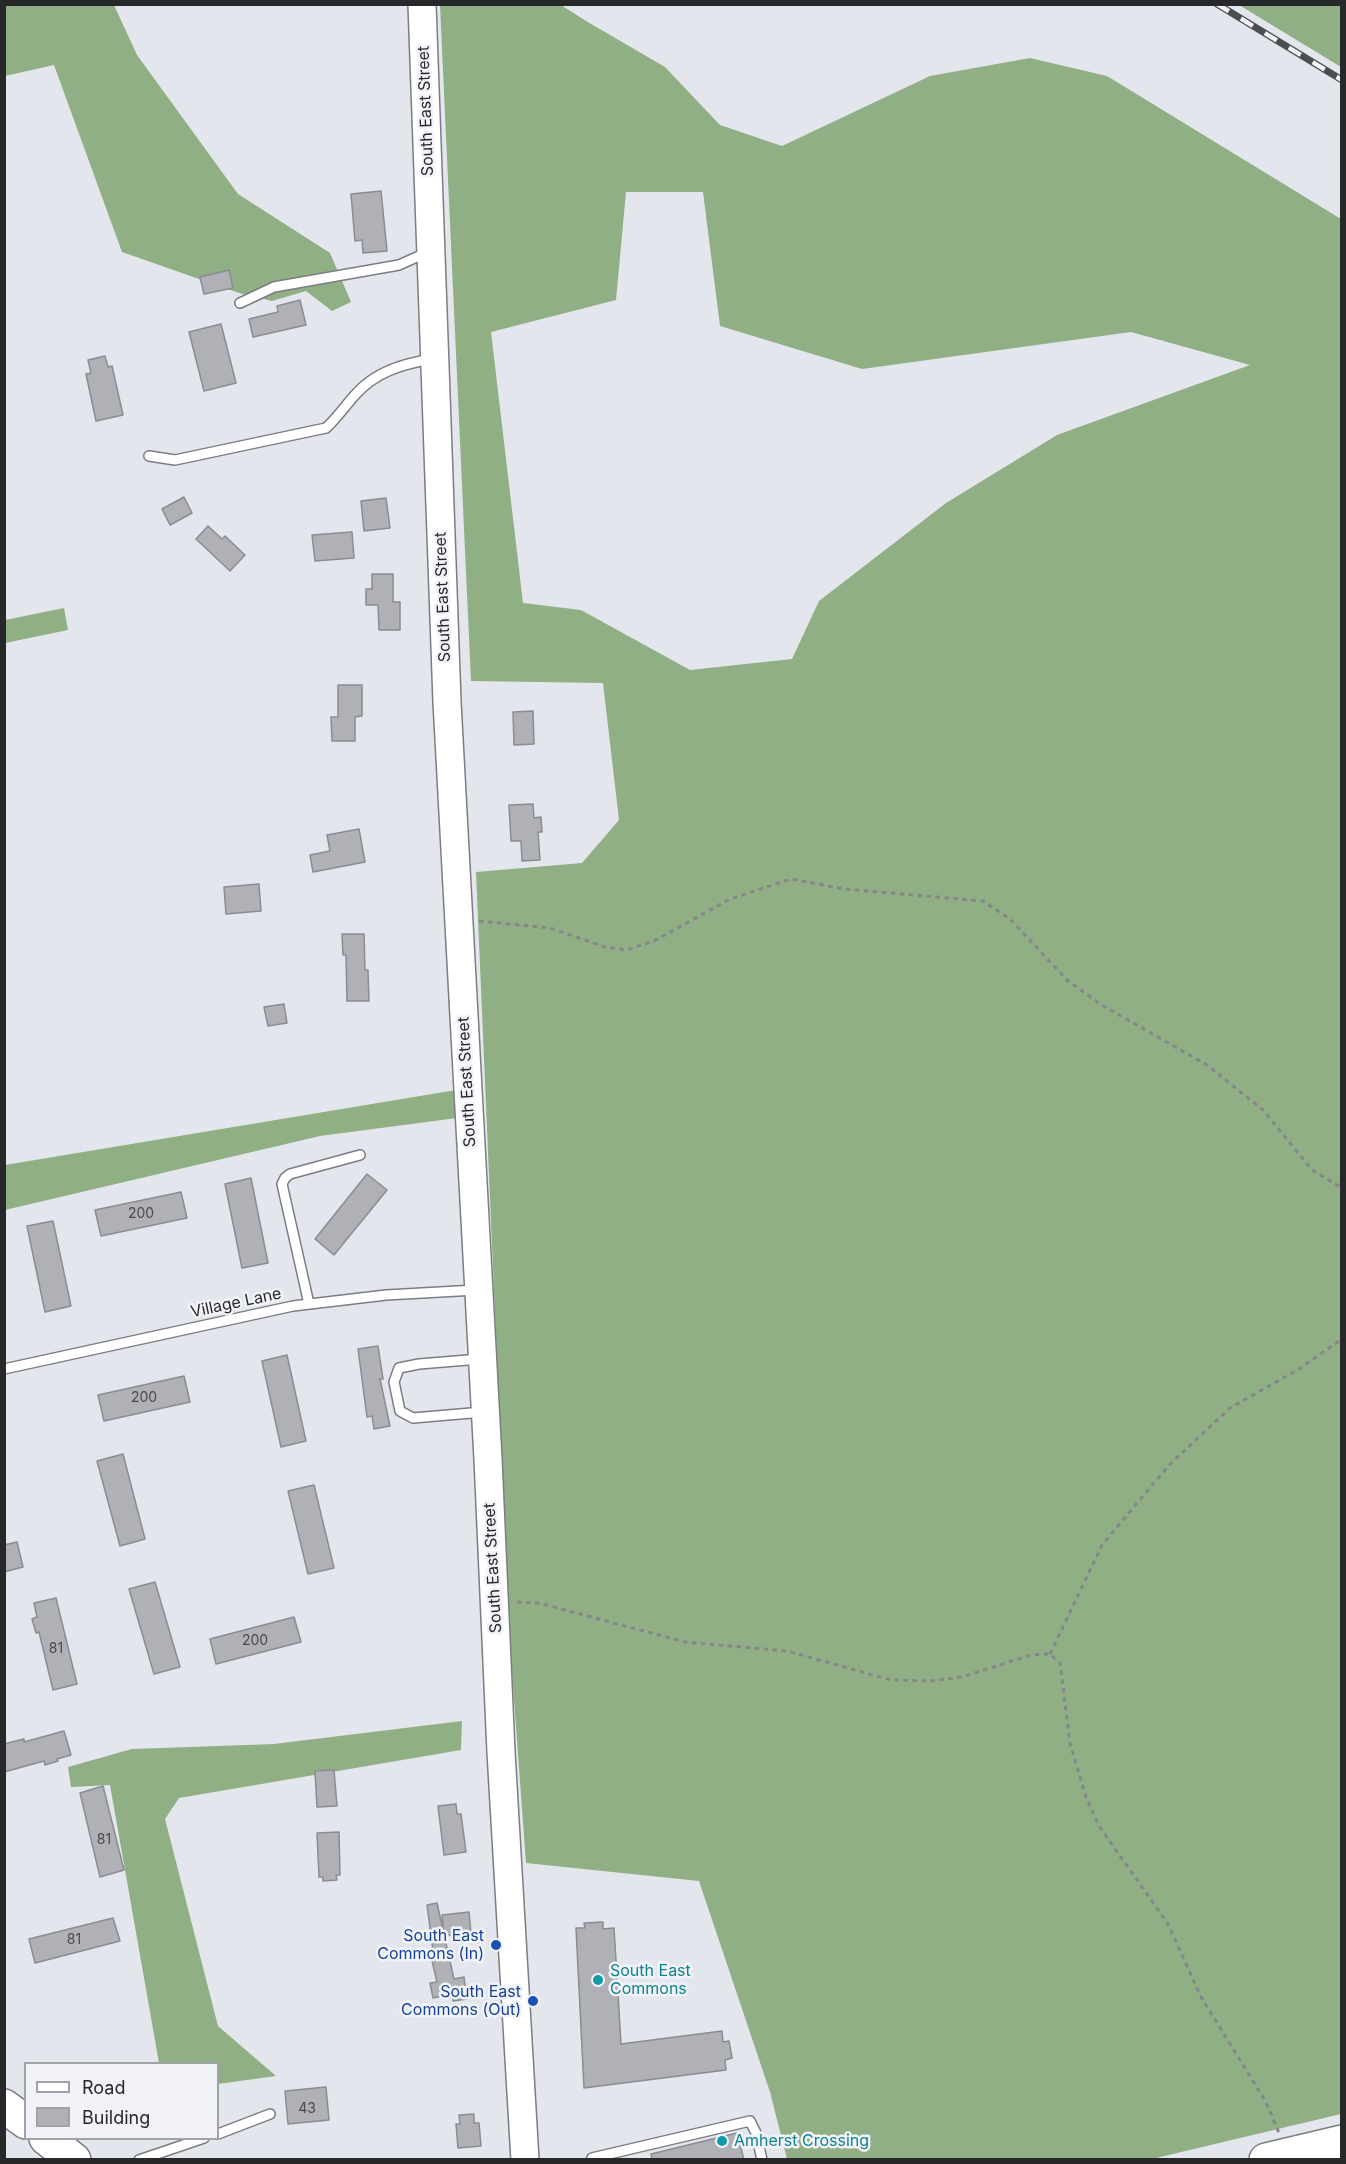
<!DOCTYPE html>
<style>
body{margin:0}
#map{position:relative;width:1346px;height:2164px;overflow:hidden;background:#e3e6ec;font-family:Inter,sans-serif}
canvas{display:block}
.frame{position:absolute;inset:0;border:6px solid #27282a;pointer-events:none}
.legend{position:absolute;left:24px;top:2062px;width:195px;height:78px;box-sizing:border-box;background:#f1f3f9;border:2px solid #a0a2a6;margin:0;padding:8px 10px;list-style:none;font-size:18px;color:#27282a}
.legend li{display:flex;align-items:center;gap:12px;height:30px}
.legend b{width:30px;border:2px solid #a0a2a6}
</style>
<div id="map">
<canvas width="1346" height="2164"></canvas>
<div class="frame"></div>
<ul class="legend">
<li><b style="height:8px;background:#fff"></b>Road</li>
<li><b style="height:16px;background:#afb1b7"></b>Building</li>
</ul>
</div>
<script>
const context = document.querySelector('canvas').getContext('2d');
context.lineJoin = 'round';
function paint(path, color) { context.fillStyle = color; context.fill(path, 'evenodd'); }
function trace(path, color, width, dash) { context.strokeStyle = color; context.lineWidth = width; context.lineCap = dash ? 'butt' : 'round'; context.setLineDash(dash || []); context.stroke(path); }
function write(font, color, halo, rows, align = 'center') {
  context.font = font + ' Inter,sans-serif'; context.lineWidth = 5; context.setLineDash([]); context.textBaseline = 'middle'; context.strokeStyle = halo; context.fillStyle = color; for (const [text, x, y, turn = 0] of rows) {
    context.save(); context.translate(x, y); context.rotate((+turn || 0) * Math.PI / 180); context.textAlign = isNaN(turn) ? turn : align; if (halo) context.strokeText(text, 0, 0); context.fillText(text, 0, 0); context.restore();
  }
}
paint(new Path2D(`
 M5 5H114L137 55 238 194 330 253 351 302 332 311 306 291 272 301 239 293 122 252 54 65 5 76Z
 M440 5H561L586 21 665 67 720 125 782 146 930 76 1030 58 1107 76 1341 219V2114L1152 2159H787L770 2092 699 1881 526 1863 508 1618 476 872 582 863 619 820 603 683 471 681ZM626 192H703L720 326 862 369 1131 332 1250 365 1057 435 946 503 819 601 792 659 690 670 581 610 523 603 491 332 616 300Z
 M1339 5 1342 6 1341 67 1239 5Z
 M64 608 68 630 5 643V620Z
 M456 1090 457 1118 320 1136 5 1210V1165Z
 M462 1721 461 1750 179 1798 165 1819 218 2026 276 2076 218 2084V2064L159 2063 110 1785 71 1787 68 1767 132 1749 274 1744Z`), '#91af84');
const building = new Path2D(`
 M381 191 387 251 363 253 362 240 355 241 351 194Z
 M229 270 233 288 204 294 200 277Z
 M300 300 306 325 253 337 249 319 278 312 277 306Z
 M221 324 236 383 204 391 189 332Z
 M105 356 108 367 112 366 123 415 96 421 86 374 91 373 88 360Z
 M184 497 192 513 170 525 162 509Z
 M386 498 390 528 364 531 361 501Z
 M208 526 222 539 225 536 245 555 230 571 196 539Z
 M352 532 354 558 315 561 312 535Z
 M372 574H393V602H400V630H379L378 605H366V589H372Z
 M338 685H362V716L355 717V741H332L331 717H338Z
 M533 711 534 744 514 745 513 712Z
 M533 804 534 818 541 817 542 832H538L540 860 522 861 521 841H511L509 805Z
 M359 829 365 862 313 872 310 855 330 851 327 835Z
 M259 884 261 911 226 914 224 887Z
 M342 934H364L365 970H368L369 1001H347L346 955H343Z
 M284 1004 287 1023 268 1026 264 1007Z
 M367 1174 387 1190 334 1255 315 1239Z
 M251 1178 268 1263 242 1268 225 1184Z
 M181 1192 187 1218 101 1236 95 1210Z
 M53 1221 71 1306 45 1312 27 1226Z
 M378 1346 383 1379H380L390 1426 374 1429 372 1416 367 1417 358 1349Z
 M287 1355 306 1441 281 1447 262 1361Z
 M184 1376 190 1402 104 1421 98 1395Z
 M123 1454 145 1539 120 1546 97 1461Z
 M314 1485 334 1568 308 1574 288 1491Z
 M17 1542 23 1567 4 1572V1545Z
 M155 1582 180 1667 154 1674 129 1589Z
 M56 1598 77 1684 53 1690 39 1632 36 1633 32 1619 37 1617 34 1603Z
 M294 1617 301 1642 216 1664 210 1639Z
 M64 1731 71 1755 57 1759 58 1761 45 1765 44 1761 4 1772V1744L24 1739V1742Z
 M334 1770 337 1806 317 1807 315 1771Z
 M103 1786 124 1870 100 1877 80 1793Z
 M456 1804 457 1814H461L466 1852 444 1855 438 1806Z
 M339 1832 340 1875H336L337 1880 323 1881V1877H319L317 1833Z
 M437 1903 454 1979 464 1977 467 1999 453 2001 452 1994 433 1998 430 1983 437 1982 430 1952 433 1951 427 1905Z
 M469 1912 471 1933 444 1936 442 1915Z
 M113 1918 120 1941 35 1963 29 1939Z
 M603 1922V1929L614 1928 621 2044 722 2031 723 2042 729 2041 732 2058 725 2060 726 2070 584 2088 576 1928H585L584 1923Z
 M326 2087 329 2120 288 2124 285 2091Z
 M474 2114V2123H479L481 2146 458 2148 456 2124H460L459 2115Z
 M737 2133 744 2160H652L651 2154Z`);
paint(building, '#afb1b7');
trace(building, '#8a8c92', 1.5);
const lane = new Path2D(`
 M240 303 274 287 399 265 428 252
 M149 456 175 460 326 428C337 418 345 406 355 395 375 372 402 364 432 359
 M309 1304 282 1184 285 1178 290 1174 360 1155
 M480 1359 419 1364 399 1368 394 1382 400 1411 413 1418 483 1412
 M4 1369 293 1306 386 1295 476 1290
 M218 2134 270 2114
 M592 2158 750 2121 756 2133 762 2160
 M139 2160 204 2138`);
const secondary = new Path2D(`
 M422 4 447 702 488 1459 501 1752 525 2160`);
const highway = new Path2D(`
 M4 2106 26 2122
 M46 2138 74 2160
 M1266 2160 1342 2142`);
trace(lane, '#7b7d83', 12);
trace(secondary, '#7b7d83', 30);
trace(highway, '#7b7d83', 36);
trace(new Path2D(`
 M479 921 550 928 605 947 626 950 654 941 730 899 791 879 844 889 983 901 1010 919 1067 980 1100 1004 1207 1065 1263 1110 1312 1170 1342 1188
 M517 1602 539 1603 685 1642 787 1651 891 1680 931 1681 962 1677 1031 1655 1050 1654 1060 1663 1070 1743 1086 1797 1099 1826 1168 1924 1201 1997 1266 2102 1279 2133
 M1050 1654 1102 1545 1170 1464 1230 1408 1299 1369 1342 1339`), '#85878b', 3, [4.5, 4.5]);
trace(lane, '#fff', 9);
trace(secondary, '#fff', 27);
trace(highway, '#fff', 33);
const rail = new Path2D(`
 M1217 4 1342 80`);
trace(rail, '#4b4d4f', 7);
trace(rail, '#f1f3f9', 4.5, [14]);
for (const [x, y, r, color] of [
 [496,1945,6,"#1a4fb4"],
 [598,1980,6,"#0f9aa8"],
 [533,2001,6,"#1a4fb4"],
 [722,2141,6,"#0f9aa8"]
]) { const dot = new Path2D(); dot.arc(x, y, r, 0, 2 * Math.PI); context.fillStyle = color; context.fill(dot); trace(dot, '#f1f3f9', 2); }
write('14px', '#494a4d', null, [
 ["200",141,1214],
 ["200",144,1398],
 ["200",255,1641],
 ["81",56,1649],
 ["81",104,1840],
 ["81",74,1940],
 ["43",307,2109]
]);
write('16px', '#27282a', '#f1f3f9', [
 ["South East Street",426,111,-92],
 ["South East Street",443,597,-92],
 ["South East Street",467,1082,-93],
 ["Village Lane",236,1303,-12],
 ["South East Street",493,1568,-93]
]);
write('16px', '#164399', '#f1f3f9', [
 ["South East",484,1936],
 ["Commons (In)",484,1954],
 ["South East",521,1992],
 ["Commons (Out)",521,2010]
], 'right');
write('16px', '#0d838f', '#f1f3f9', [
 ["South East",610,1971],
 ["Commons",610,1989],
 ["Amherst Crossing",734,2141]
], 'left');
</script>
